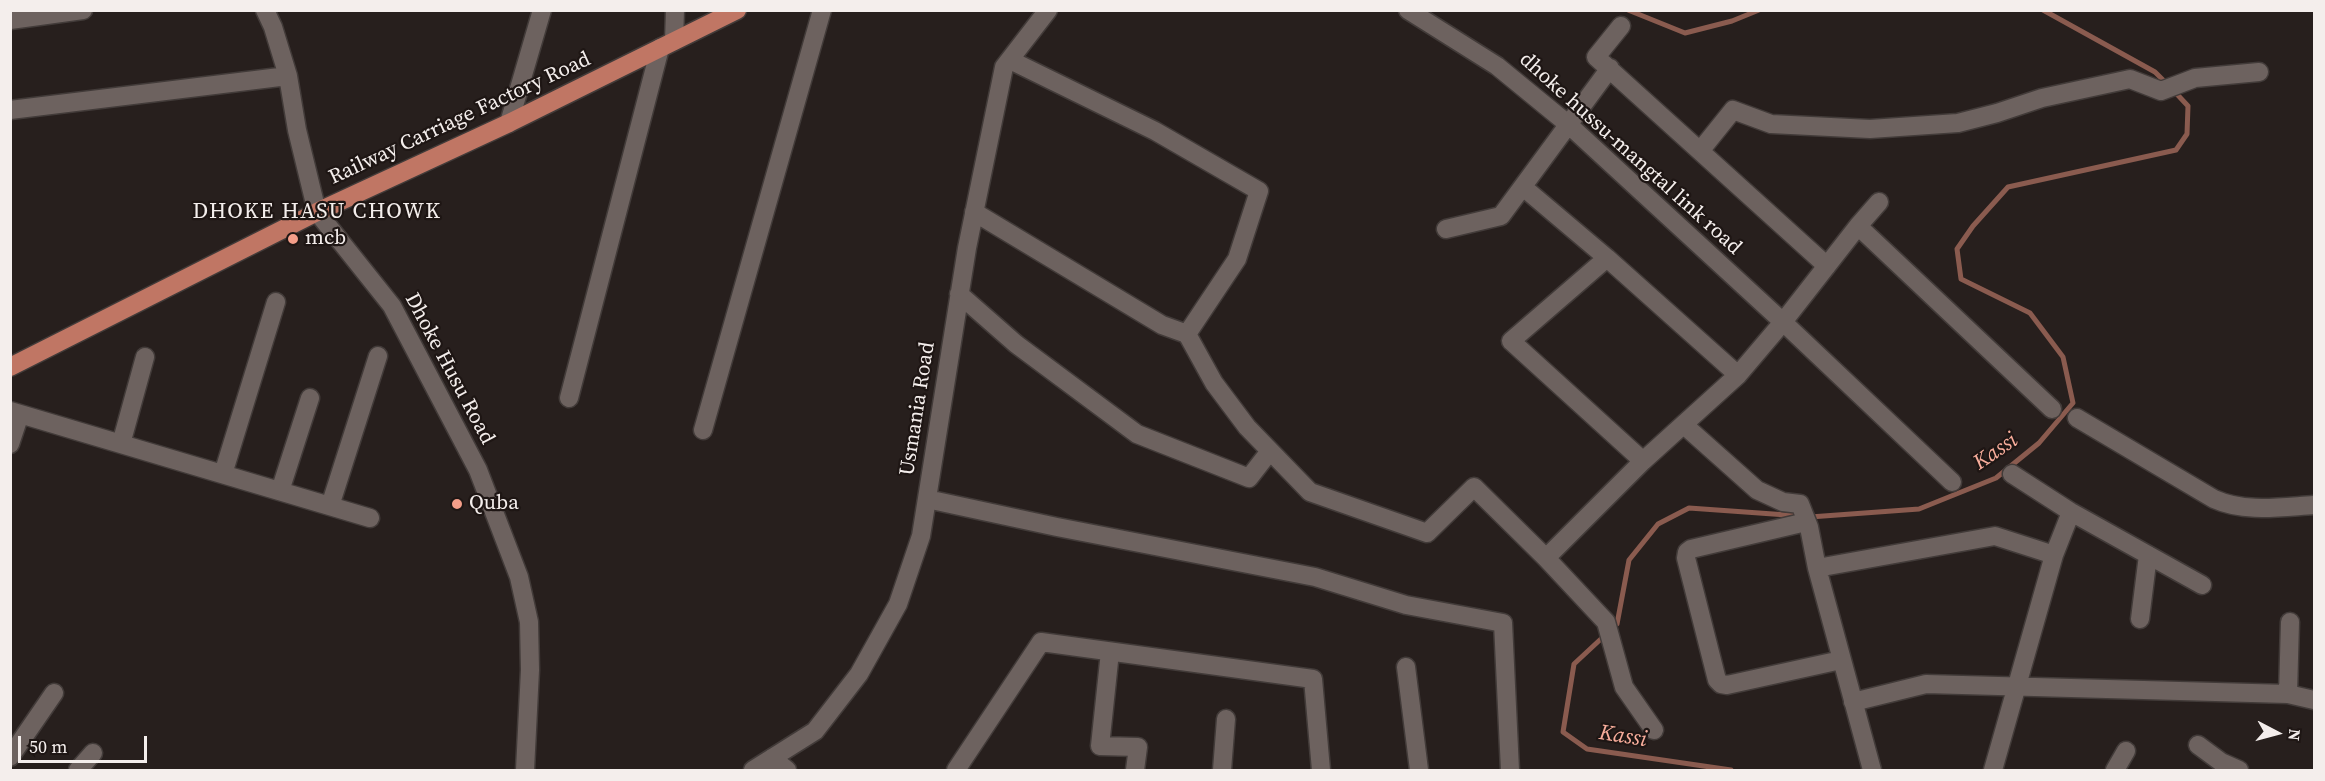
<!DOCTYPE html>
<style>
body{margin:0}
#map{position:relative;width:2325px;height:781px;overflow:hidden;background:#271f1d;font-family:"Source Serif 4",serif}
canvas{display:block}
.frame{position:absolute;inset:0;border:12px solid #f4eeec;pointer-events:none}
.north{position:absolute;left:2247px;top:703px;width:60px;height:60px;-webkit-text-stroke:4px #1e1614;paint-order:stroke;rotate:96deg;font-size:16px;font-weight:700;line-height:24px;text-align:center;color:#f4eeec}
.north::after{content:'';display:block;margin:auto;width:21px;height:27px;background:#f4eeec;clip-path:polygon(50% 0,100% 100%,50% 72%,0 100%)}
.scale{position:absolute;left:18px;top:736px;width:129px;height:27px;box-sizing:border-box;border:3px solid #f4eeec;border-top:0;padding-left:8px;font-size:18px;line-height:21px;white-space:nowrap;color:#f4eeec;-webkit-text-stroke:4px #1e1614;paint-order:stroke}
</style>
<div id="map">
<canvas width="2325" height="781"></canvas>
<div class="frame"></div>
<div class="north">N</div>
<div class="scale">50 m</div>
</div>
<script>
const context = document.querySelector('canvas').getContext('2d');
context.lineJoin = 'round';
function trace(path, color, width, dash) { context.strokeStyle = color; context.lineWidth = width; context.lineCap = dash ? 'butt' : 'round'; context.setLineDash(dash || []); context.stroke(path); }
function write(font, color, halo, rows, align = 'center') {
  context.font = font + ' "Source Serif 4",serif'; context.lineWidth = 4.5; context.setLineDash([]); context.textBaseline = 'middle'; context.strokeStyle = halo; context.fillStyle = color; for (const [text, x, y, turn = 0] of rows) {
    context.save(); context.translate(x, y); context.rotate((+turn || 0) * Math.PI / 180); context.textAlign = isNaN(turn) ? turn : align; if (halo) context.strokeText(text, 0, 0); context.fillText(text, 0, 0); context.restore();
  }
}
trace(new Path2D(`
 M1628 10 1685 33 1732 21 1759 10
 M2043 10 2155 72 2167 84
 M1810 517 1919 509 1996 478 2039 443 2073 403 2063 357 2030 313 1961 279 1957 249 1973 226 2008 187 2176 150 2187 134 2188 106 2174 91
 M1731 770 1587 749 1563 732 1574 664 1617 624 1629 560 1658 524 1689 508 1801 516`), '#8a5b4f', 5);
const minor = new Path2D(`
 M265 10 273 27 288 76 297 130 317 212 392 306 478 470 519 577 529 622 530 670 525 770
 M1408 10 1497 66 1569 125 1783 322 1952 482
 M10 20 83 10
 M1621 26 1596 57 1827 266
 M674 41 675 10
 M10 110 288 76
 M509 123 542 10
 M1700 151 1733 110 1771 124 1870 129 1958 123 1997 113 2042 98 2130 79 2161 91 2195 78 2259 72
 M1523 187 1607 258
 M974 212 1162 325 1187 334 1237 259 1259 191 1155 131 1010 60
 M1858 226 1879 202
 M1446 229 1501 216 1610 68
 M959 294 1016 344 1137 434 1249 478 1270 451
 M1187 334 1214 383 1247 427 1310 492 1427 533 1474 487 1546 558 1606 622 1624 687 1654 730
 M1738 375 1607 258 1511 341 1643 461 1738 375 1783 322 1858 226 2052 409
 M569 398 660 48
 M10 411 370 518
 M2077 418 2214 499C2245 513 2281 507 2314 505
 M1684 425 1757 490 1783 502 1800 504 1809 527 1817 568 1872 770
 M703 430 822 10
 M10 444 20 414
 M121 444 145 357
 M223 474 276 302
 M2012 474 2071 512 2202 585
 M280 491 310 398
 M927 499 1057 527 1315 577 1406 605 1503 623 1510 770
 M330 506 378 356
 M1806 522 1691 549 1687 552 1686 558 1717 680 1721 684 1727 685 1841 660
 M2054 555 2071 512
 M1546 558 1643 461
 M1817 568 1995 536 2054 555 1993 770
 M2140 619 2148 555
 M1110 652 1100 746 1138 747 1135 770
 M1406 667 1419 770
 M2288 694 2290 622
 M1853 702 1926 684 2288 694 2314 700
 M2198 745 2221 762 2239 770
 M10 757 54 693
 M772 758 787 770
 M78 770 93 753
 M753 770 815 731 859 674 898 604 921 536 967 248 1004 67 1048 10
 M956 770 1041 642 1313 679 1321 770
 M1222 770 1226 719
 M2115 770 2126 751`);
const major = new Path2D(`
 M10 367 317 212 509 123 737 10`);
trace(minor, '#423b39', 21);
trace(major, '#423b39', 21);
trace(minor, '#6d625f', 18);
trace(major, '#c07664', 18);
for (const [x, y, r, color] of [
 [293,239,6,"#f49e89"],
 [457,504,6,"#f49e89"]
]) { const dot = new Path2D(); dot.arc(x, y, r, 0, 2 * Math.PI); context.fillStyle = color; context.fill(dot); trace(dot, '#1e1614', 2); }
write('21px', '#f4eeec', '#1e1614', [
 ["Railway Carriage Factory Road",460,119,-25],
 ["dhoke hussu-mangtal link road",1630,154,42],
 ["Dhoke Husu Road",449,369,62],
 ["Usmania Road",918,409,-81]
]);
write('21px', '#f4eeec', '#1e1614', [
 ["mcb",305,239],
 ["Quba",469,504]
], 'left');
context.letterSpacing = '1.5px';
write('22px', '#f4eeec', '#1e1614', [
 ["DHOKE HASU CHOWK",317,212]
]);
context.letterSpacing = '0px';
write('italic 22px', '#f9ae9c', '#1e1614', [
 ["Kassi",1996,452,-34],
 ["Kassi",1623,737,9]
]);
</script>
